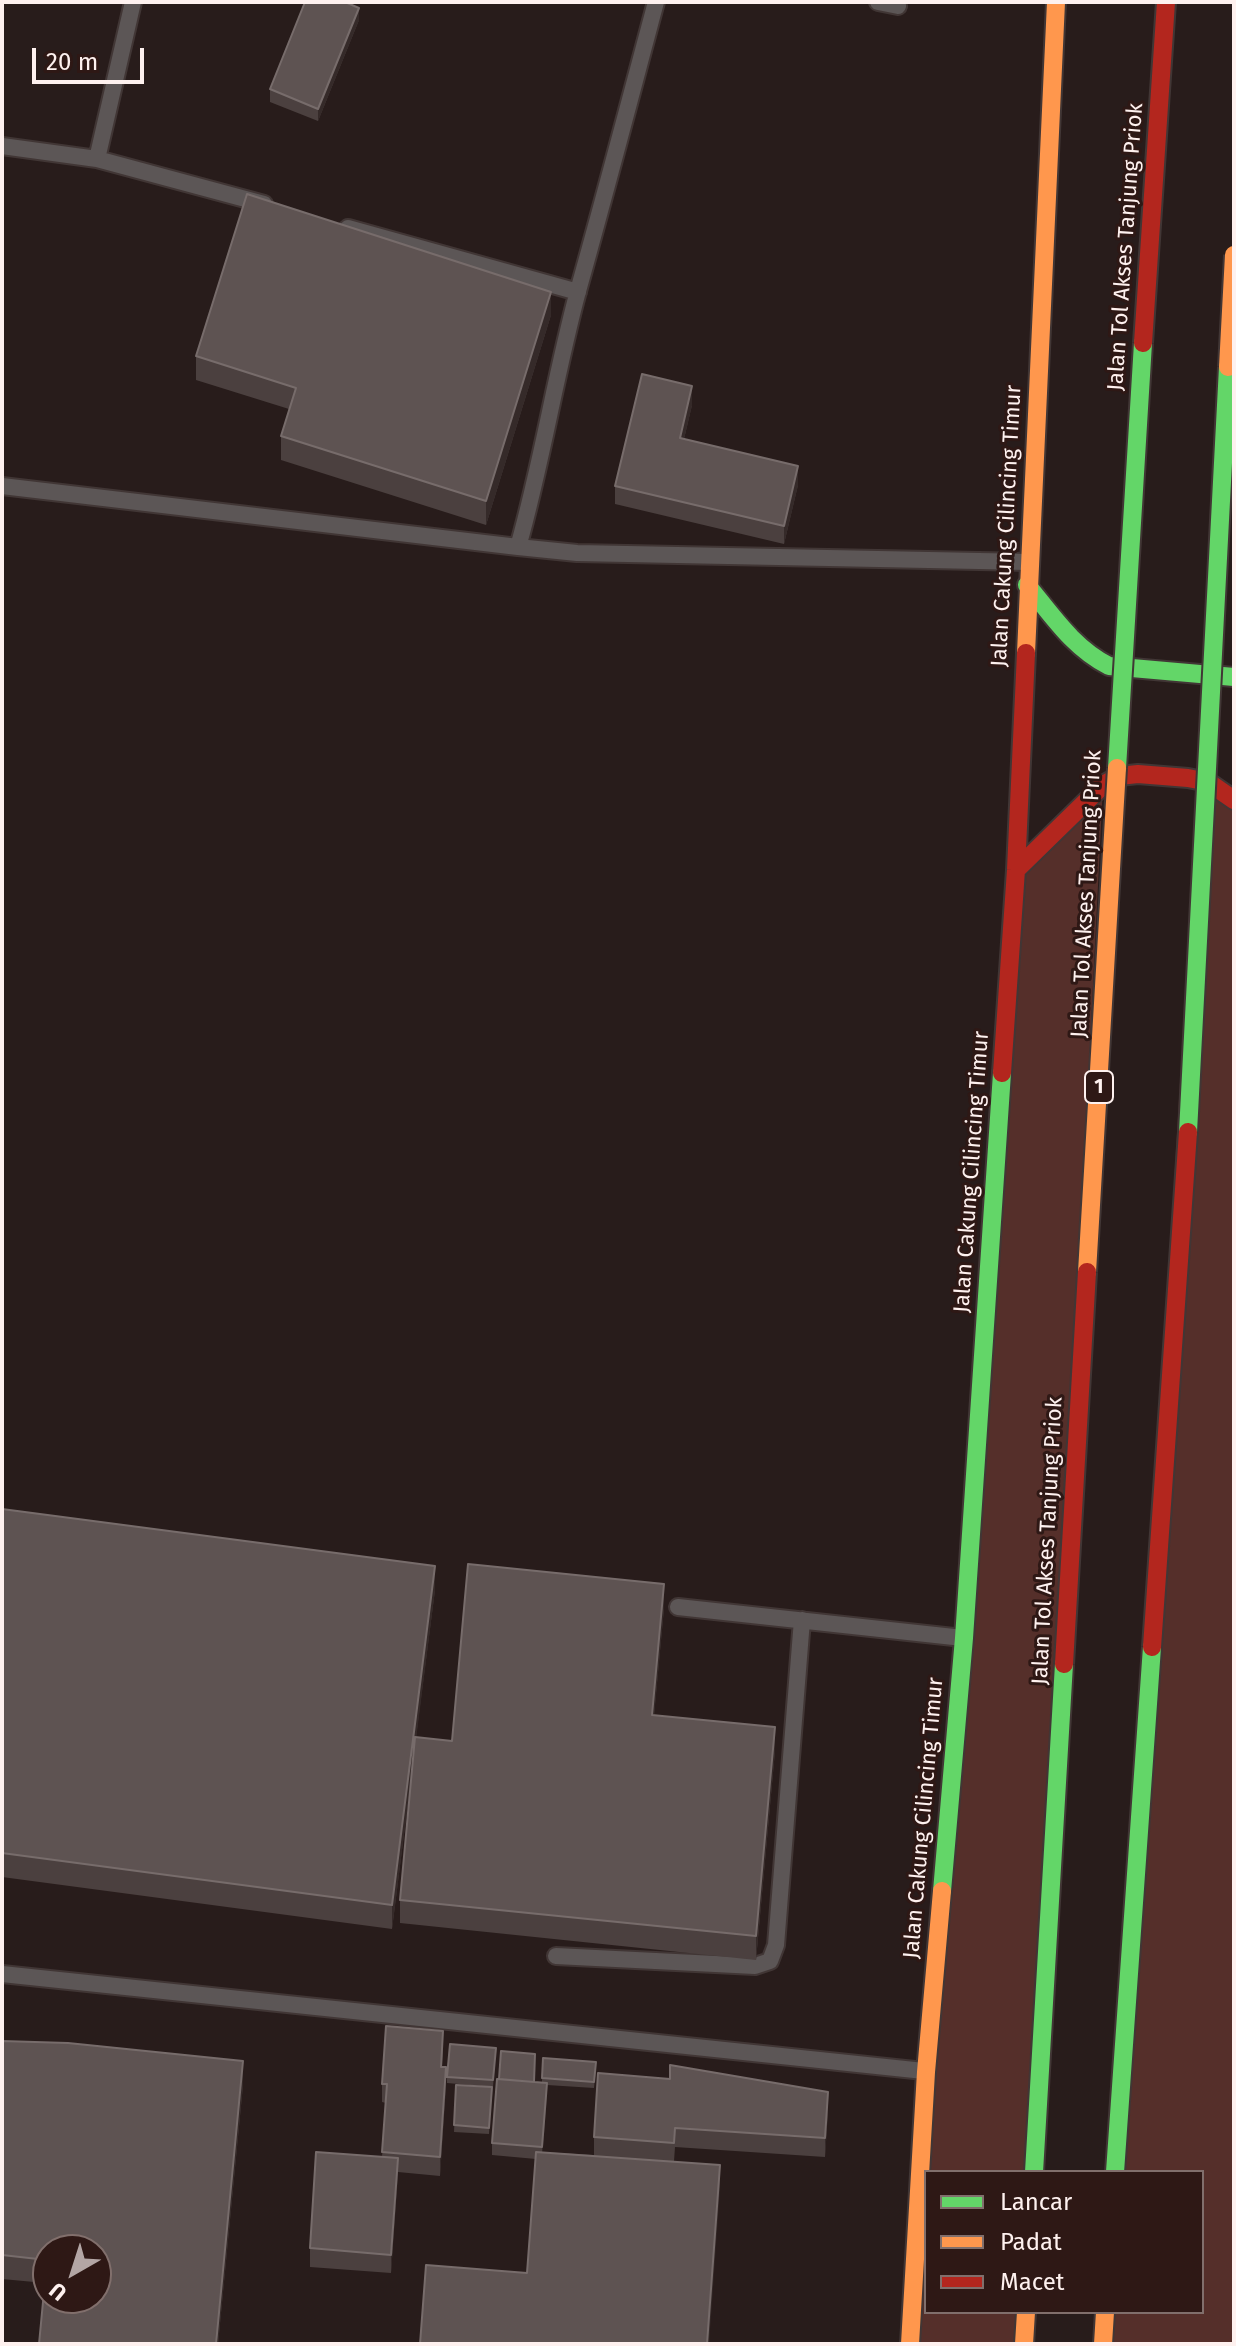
<!DOCTYPE html>
<style>
body{margin:0}
#map{position:relative;width:1236px;height:2346px;overflow:hidden;background:#281c1b;font-family:"Fira Sans",sans-serif}
canvas{display:block}
.frame{position:absolute;inset:0;border:4px solid #fef1ef;pointer-events:none}
.legend{position:absolute;left:924px;top:2170px;width:280px;height:144px;box-sizing:border-box;background:#2e1815;border:2px solid #816f6c;margin:0;padding:10px 14px;list-style:none;font-size:24px;color:#fef1ef}
.legend li{display:flex;align-items:center;gap:16px;height:40px}
.legend b{width:40px;border:2px solid #816f6c}
.north{position:absolute;left:32px;top:2234px;width:80px;height:80px;box-sizing:border-box;background:#2e1815;border:2px solid #816f6c;border-radius:50%;rotate:219deg;font-size:22px;font-weight:700;line-height:32px;text-align:center;color:#fef1ef}
.north::after{content:'';display:block;margin:auto;width:28px;height:36px;background:#b3a6a5;clip-path:polygon(50% 0,100% 100%,50% 72%,0 100%)}
.scale{position:absolute;left:32px;top:48px;width:112px;height:36px;box-sizing:border-box;border:4px solid #fef1ef;border-top:0;padding-left:10px;font-size:24px;line-height:28px;white-space:nowrap;color:#fef1ef;-webkit-text-stroke:6px #2e1815;paint-order:stroke}
</style>
<div id="map">
<canvas width="1236" height="2346"></canvas>
<div class="frame"></div>
<ul class="legend">
<li><b style="height:10px;background:#63d668"></b>Lancar</li>
<li><b style="height:10px;background:#ff974d"></b>Padat</li>
<li><b style="height:10px;background:#b3261e"></b>Macet</li>
</ul>
<div class="north">U</div>
<div class="scale">20 m</div>
</div>
<script>
const context = document.querySelector('canvas').getContext('2d');
context.lineJoin = 'round';
function paint(path, color) { context.fillStyle = color; context.fill(path, 'evenodd'); }
function trace(path, color, width, dash) { context.strokeStyle = color; context.lineWidth = width; context.lineCap = dash ? 'butt' : 'round'; context.setLineDash(dash || []); context.stroke(path); }
function write(font, color, halo, rows, align = 'center') {
  context.font = font + ' "Fira Sans",sans-serif'; context.lineWidth = 6; context.setLineDash([]); context.textBaseline = 'middle'; context.strokeStyle = halo; context.fillStyle = color; for (const [text, x, y, turn = 0] of rows) {
    context.save(); context.translate(x, y); context.rotate((+turn || 0) * Math.PI / 180); context.textAlign = isNaN(turn) ? turn : align; if (halo) context.strokeText(text, 0, 0); context.fillText(text, 0, 0); context.restore();
  }
}
paint(new Path2D(`
 M1198 780 1234 800V2344H1103L1105 2312H1202V2172H1115Z
 M1103 785 1034 2172H926V2312H1026L1024 2344H910L1016 870Z`), '#552f2a');
const lane = new Path2D(`
 M656 2C630 99 605 195 578 291 555 376 542 463 518 547L577 553 1029 562
 M878 2 898 6
 M2 146 97 159 264 204
 M97 159 133 2
 M348 228 578 292
 M2 486 518 547
 M678 1607 963 1638
 M556 1956 755 1966 770 1961 776 1945 802 1620
 M2 1974 924 2071`);
const fast = new Path2D(`
 M1027 585C1052 615 1073 648 1109 666L1234 677
 M942 1891 964 1638 1002 1073`);
const slow = new Path2D(`
 M1026 653 1056 2
 M910 2344 926 2072 942 1891
 M1024 2344 1026 2312
 M1103 2344 1105 2312`);
const jam = new Path2D(`
 M1016 870 1103 785 1119 776 1138 774 1188 778 1208 782 1234 800
 M1002 1073 1016 870 1026 653`);
trace(lane, '#413635', 20);
trace(fast, '#413635', 22);
trace(slow, '#413635', 22);
trace(jam, '#413635', 22);
trace(lane, '#5c5656', 16);
trace(fast, '#63d668', 18);
trace(slow, '#ff974d', 18);
trace(jam, '#b3261e', 18);
const fastBridge = new Path2D(`
 M1117 768 1143 343
 M1188 1132 1228 367
 M1034 2172 1064 1664
 M1115 2172 1152 1647`);
const slowBridge = new Path2D(`
 M1228 367 1234 255
 M1087 1272 1117 768`);
const jamBridge = new Path2D(`
 M1143 343 1166 2
 M1152 1647 1188 1132
 M1064 1664 1087 1272`);
trace(fastBridge, '#413635', 22, []);
trace(slowBridge, '#413635', 22, []);
trace(jamBridge, '#413635', 22, []);
trace(fastBridge, '#63d668', 18);
trace(slowBridge, '#ff974d', 18);
trace(jamBridge, '#b3261e', 18);
paint(new Path2D(`
 M359 20 318 121 270 102V89Z
 M551 315 486 525 281 460V436L289 409 196 380V356Z
 M692 405 684 439 798 485 784 544 615 504V486Z
 M2 1509 435 1590 416 1737 452 1741 664 1608 654 1715 775 1751 756 1960 400 1923V1900L413 1763 392 1929 2 1877Z
 M2 2041 243 2085 218 2344H39L45 2283 2 2279Z
 M496 2048 493 2087 447 2083V2077Z
 M443 2049 442 2067 446 2085 440 2176 398 2172 391 2273 310 2267V2248L382 2157 386 2103 382 2102V2084Z
 M596 2068 594 2088 547 2085 542 2152 594 2155V2137L828 2111 825 2157 675 2147 674 2161 720 2188 527 2273 536 2159 492 2155V2143L534 2082 542 2083V2078Z
 M456 2085 492 2087 489 2134 454 2132Z`), '#4b403f');
paint(new Path2D(`
 M359 8V20L318 121V109Z
 M551 292V315L486 525V501Z
 M692 386V405L680 456V438Z
 M798 466V485L784 544V526Z
 M435 1566V1590L392 1929V1905Z
 M664 1584V1608L652 1739V1715Z
 M775 1727V1751L756 1960V1936Z
 M243 2061V2085L218 2344H216Z
 M446 2067V2085L440 2176V2157Z
 M547 2083V2096L542 2160V2147Z
 M828 2092V2111L825 2157V2138Z
 M398 2158V2176L391 2273V2255Z
 M720 2165V2188L709 2344H707Z`), '#352a29');
const building = new Path2D(`
 M305 2H345L359 8 318 109 270 89Z
 M247 194 551 292 486 501 281 436 296 388 196 356Z
 M642 374 692 386 680 438 798 466 784 526 615 486Z
 M2 1509 435 1566 392 1905 2 1853Z
 M468 1564 664 1584 652 1715 775 1727 756 1936 400 1900 415 1737 452 1741Z
 M386 2026 443 2031 441 2067H446L440 2157 382 2152 387 2084H382Z
 M2 2041 68 2043 243 2061 216 2344H39L47 2260 2 2255ZM48 2250H96V2298H48Z
 M450 2044 496 2048 493 2080 447 2077Z
 M501 2051 535 2054 534 2082 499 2079Z
 M543 2058 596 2062 594 2082 542 2078Z
 M670 2065 828 2092 825 2138 675 2128 674 2143 594 2137 598 2073 670 2079Z
 M497 2079 547 2083 542 2147 492 2143Z
 M456 2085 492 2087 489 2128 454 2125Z
 M316 2152 398 2158 391 2255 310 2248Z
 M536 2152 720 2165 707 2344H420L426 2265 527 2273Z`);
paint(building, '#5e5352');
trace(building, '#776c6b', 2);
for (const [x, y, w] of [
 [1099,1087,28]
]) { const box = new Path2D(); box.roundRect(x - w / 2, y - 16, w, 32, 6); context.fillStyle = '#2e1815'; context.fill(box); trace(box, '#fef1ef', 2); }
write('bold 20px', '#fef1ef', null, [
 ["1",1099,1087]
]);
write('22px', '#fef1ef', '#2e1815', [
 ["Jalan Tol Akses Tanjung Priok",1126,247,-86],
 ["Jalan Cakung Cilincing Timur",1007,526,-87],
 ["Jalan Tol Akses Tanjung Priok",1087,894,-87],
 ["Jalan Cakung Cilincing Timur",972,1172,-86],
 ["Jalan Tol Akses Tanjung Priok",1048,1541,-87],
 ["Jalan Cakung Cilincing Timur",924,1818,-85]
]);
</script>
